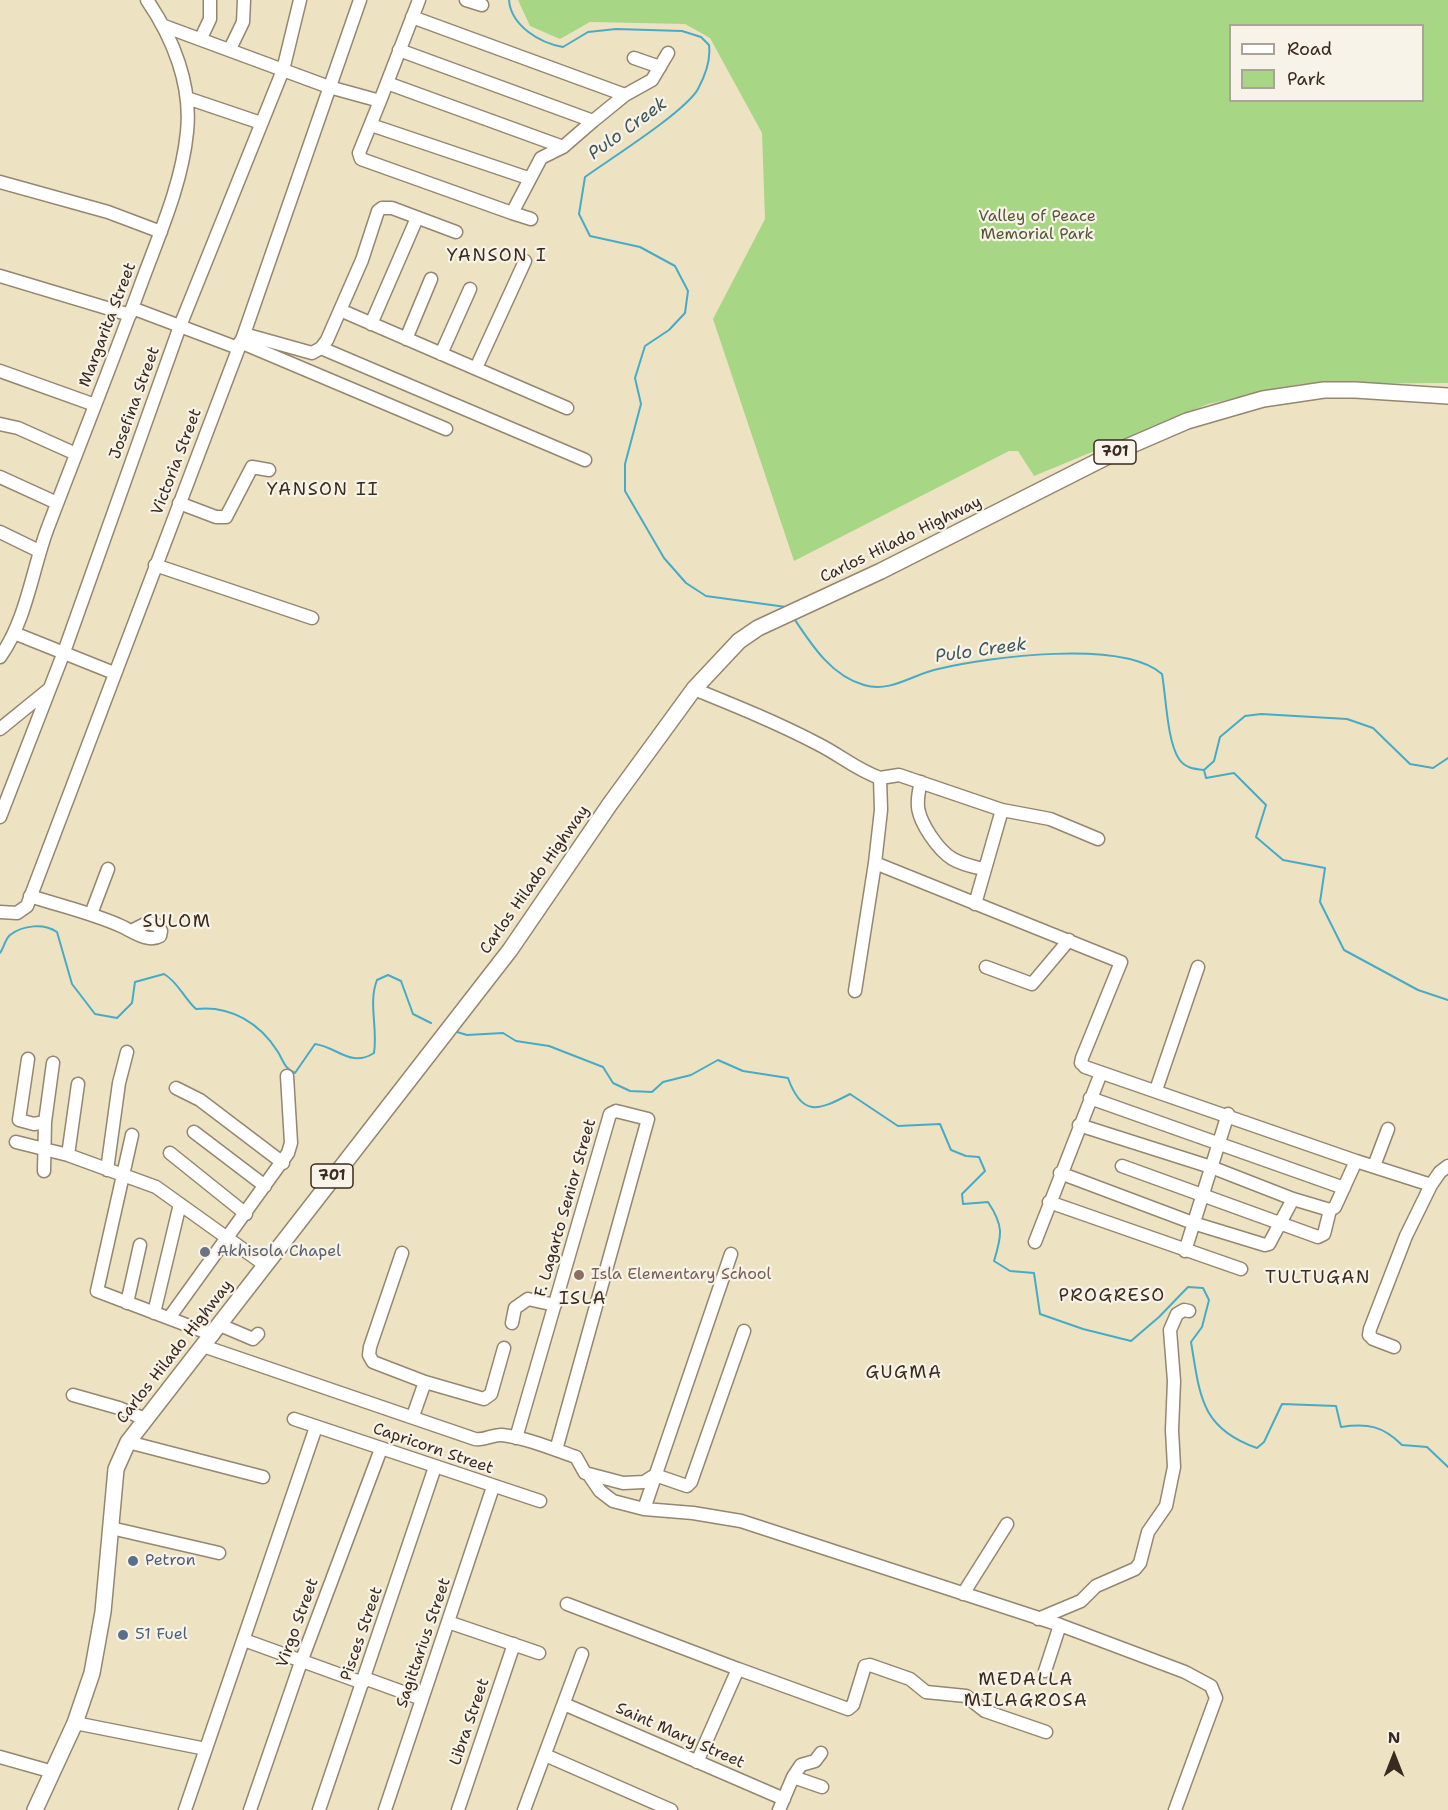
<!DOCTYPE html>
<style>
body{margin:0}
#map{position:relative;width:1448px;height:1810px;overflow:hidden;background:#ede3c3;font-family:"Shantell Sans",sans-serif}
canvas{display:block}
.legend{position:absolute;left:1229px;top:24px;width:195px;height:78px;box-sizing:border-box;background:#f7f3e8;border:2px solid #aca397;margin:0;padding:8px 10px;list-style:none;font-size:18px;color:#3b2a1e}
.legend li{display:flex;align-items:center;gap:12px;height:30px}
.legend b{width:30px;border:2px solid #aca397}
.north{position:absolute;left:1364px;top:1726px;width:60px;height:60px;-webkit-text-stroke:4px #f7f3e8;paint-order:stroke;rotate:0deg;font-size:16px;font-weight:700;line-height:24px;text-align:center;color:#3b2a1e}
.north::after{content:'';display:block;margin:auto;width:21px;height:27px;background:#3b2a1e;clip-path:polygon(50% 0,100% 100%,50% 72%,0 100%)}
</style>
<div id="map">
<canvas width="1448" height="1810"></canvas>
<ul class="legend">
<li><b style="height:8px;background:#fff"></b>Road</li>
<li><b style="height:16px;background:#a7d785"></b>Park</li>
</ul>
<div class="north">N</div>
</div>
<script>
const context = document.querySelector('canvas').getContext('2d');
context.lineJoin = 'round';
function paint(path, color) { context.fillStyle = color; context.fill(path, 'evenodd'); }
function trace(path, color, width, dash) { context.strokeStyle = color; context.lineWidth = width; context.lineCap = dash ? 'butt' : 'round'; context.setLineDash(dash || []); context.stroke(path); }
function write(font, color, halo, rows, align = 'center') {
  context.font = font + ' "Shantell Sans",sans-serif'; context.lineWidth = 4.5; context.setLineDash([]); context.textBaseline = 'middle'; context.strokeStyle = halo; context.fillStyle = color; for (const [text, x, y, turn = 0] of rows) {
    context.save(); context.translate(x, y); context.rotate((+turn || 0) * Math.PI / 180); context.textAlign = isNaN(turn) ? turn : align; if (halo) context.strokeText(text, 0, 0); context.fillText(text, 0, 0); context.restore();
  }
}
paint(new Path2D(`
 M518 0H1448V383L1301 384 1208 404 1034 476 1018 451H1009L794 561 713 319 765 219 762 133 710 38 685 24 590 22 560 39 530 26ZM1230 26H1422V100H1230Z`), '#a7d785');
trace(new Path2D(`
 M509 0C511 26 540 43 563 47L588 32 616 29 682 31 701 37 709 45C711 60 705 76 698 89 685 112 610 159 585 177L579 214 590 236 640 247 675 266 688 291 685 313 669 330 645 346 635 378 641 404 625 464V491L664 558 686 583 706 596 786 607
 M793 617C811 644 831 676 864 685 891 693 913 674 938 669 989 657 1122 639 1162 674 1166 696 1167 741 1179 759 1185 768 1194 769 1204 770L1214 761 1220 737 1245 716 1261 714 1347 719 1373 728 1410 764 1433 768 1448 758
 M1204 770 1206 778 1234 773 1266 805 1256 837 1283 860 1325 868 1320 902 1344 950 1418 990 1448 1000
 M0 953C4 948 5 939 10 935 23 925 44 923 57 932L72 984 95 1014 117 1018 132 1003 135 982 164 974C178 982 184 998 196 1009 230 1005 260 1023 278 1052 284 1062 284 1068 295 1073L315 1044C337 1047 351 1068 374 1053 378 1028 368 1003 377 980L388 975 401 981 413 1014 431 1023
 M457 1032 467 1035 503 1033 516 1041 549 1046 603 1067 613 1083 630 1091 652 1092 663 1082 691 1075 718 1060 743 1071 788 1078C802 1117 818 1111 850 1094L898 1126 940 1124 951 1150 966 1156 979 1157 985 1171 962 1194 963 1204 988 1202C1004 1226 1002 1235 994 1261L1010 1271 1034 1273 1040 1314 1083 1329 1131 1341 1159 1317 1188 1287 1203 1288 1209 1300 1202 1327 1191 1342C1200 1395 1200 1428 1257 1448L1264 1442 1282 1404 1336 1406 1341 1427C1368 1423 1383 1426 1402 1445L1427 1447 1448 1467`), '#47abc6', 2);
const minor = new Path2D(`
 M466 0 482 5
 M412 17 625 95 652 80 668 53
 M164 26 329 87 380 101 419 0
 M201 38 210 19V0
 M230 49 243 22 244 0
 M399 50 593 121 625 95
 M634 58 660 67
 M387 83 563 147
 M187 98 261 123
 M380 101 359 153 361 159 512 213 541 158 563 147 593 121
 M371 125 528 178
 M0 182 108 212 161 232
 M512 213 531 219
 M0 276 130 315
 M132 308 238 348
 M340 310 567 408
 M371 324 417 218
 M244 334 312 353 321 348 327 340 362 260 378 211 382 208H392L456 232
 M406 339 431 279
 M240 342 446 429
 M321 348 585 460
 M441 354 470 289
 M476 368 525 261
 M0 371 95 405
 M0 424 18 428 76 454
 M0 477 57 503
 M179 503 216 517H226L252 467 269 470
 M0 532 39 551
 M155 565 312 618
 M14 633 114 673
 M0 657C26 621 32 571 47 530 78 448 111 366 141 284 159 235 182 184 187 132 192 85 173 38 147 0
 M694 689C736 706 778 723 818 744 840 755 857 770 880 778
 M0 729 48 690
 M921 782C915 805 917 815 930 835 946 859 956 863 983 869
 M0 817 64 652 180 326 283 70 300 0
 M30 896C61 906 92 913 121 926 132 931 148 943 160 936L161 931 157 925 147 923 131 931
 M975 904 1002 810
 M0 912 17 913 27 906 244 334 360 0
 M91 914 108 869
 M986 967 1032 984 1069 940
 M855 991 875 863
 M28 1059 19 1120 34 1124 45 1122
 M176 1088 200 1100 283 1163
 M1156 1090 1198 967
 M1090 1098 1344 1188
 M1079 1125 1211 1167 1293 1199 1330 1210 1335 1207 1356 1161 1085 1067 1081 1063 1082 1058 1121 962 875 863 881 810 880 778 899 775 1002 810 1050 819 1098 839
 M194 1132 265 1186
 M132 1135 97 1291 213 1335
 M16 1142 68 1155 156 1187 265 1265
 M170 1153 246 1214
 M68 1155 78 1084
 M1356 1161 1431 1185 1406 1236 1370 1329 1369 1335 1373 1339 1394 1347
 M1122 1166 1318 1237 1324 1234 1330 1210
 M1374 1166 1388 1129
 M107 1170 119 1083 127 1052
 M44 1171 45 1122 53 1063
 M1060 1173 1193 1223 1265 1245 1269 1244 1293 1199
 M1431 1185 1440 1172 1448 1166
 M1049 1202 1241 1269
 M1035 1242 1101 1073
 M1185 1251 1228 1114
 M402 1253 370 1347 369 1355 373 1362 425 1382 484 1399 491 1394 504 1348
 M127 1303 140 1245
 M154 1313 180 1204
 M169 1318 288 1153 291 1143 287 1076
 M512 1323 515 1308 528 1299 555 1305
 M220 1325 253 1339 258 1334
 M203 1346 475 1439C485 1441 492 1434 502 1435 527 1438 553 1449 576 1457L585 1473 623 1483 644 1482 655 1475 687 1486 691 1482 744 1331
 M73 1395 119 1408 145 1419
 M413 1416 425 1382
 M294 1419 540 1501
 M516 1438 610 1114 616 1111 648 1119 556 1450
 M128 1442 263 1477
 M589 1475 600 1491 613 1501 644 1509 693 1513 741 1521 1060 1625 1185 1672 1211 1686 1216 1698 1175 1810
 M644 1509 731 1254
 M111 1528 219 1553
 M963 1594 1007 1524
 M567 1604 738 1669 697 1762
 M1038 1619 1081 1601 1096 1586 1135 1569 1140 1563 1148 1532 1166 1506 1174 1467 1172 1430 1174 1381 1170 1330 1177 1314 1184 1310 1189 1311
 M448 1622 539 1653
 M244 1640 363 1683
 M738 1669 848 1709 853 1705 865 1666 870 1665 910 1679 926 1692 966 1696 985 1711 1046 1732
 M1045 1671 1060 1625
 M364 1678 422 1699
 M564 1704 784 1799
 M75 1723 206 1749
 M545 1755 671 1810
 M0 1757 53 1772
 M793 1777 801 1765 815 1761 821 1753
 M185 1810 316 1427
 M250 1810 301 1662 381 1449
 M319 1810 435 1467
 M385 1810 493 1487
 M458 1810 514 1644
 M524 1810 582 1654
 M779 1810 793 1777 822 1787`);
const major = new Path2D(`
 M35 1810 75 1723 92 1673 103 1612 116 1469 128 1442 510 950 610 804 694 689 739 641 758 628 881 571 1120 450 1187 421 1263 399 1324 390H1355L1448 396`);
trace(minor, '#948670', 15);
trace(major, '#948670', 18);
trace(minor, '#fff', 12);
trace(major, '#fff', 15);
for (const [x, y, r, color] of [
 [205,1252,6,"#6b7280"],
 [579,1275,6,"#8d6e63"],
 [133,1561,6,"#5c6f8a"],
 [123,1635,6,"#5c6f8a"]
]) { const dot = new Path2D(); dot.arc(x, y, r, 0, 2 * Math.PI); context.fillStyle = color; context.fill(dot); trace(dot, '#f7f3e8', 2); }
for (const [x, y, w] of [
 [1115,452,42],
 [332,1176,42]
]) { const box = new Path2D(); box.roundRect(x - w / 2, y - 12, w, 24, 4.5); context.fillStyle = '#f7f3e8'; context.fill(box); trace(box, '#3b2a1e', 1.5); }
write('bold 15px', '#3b2a1e', null, [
 ["701",1115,452],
 ["701",332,1176]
]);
write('16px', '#565538', '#f7f3e8', [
 ["Valley of Peace",1037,217],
 ["Memorial Park",1037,235]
]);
write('16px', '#3b2a1e', '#f7f3e8', [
 ["Margarita Street",108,325,-69],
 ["Josefina Street",135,403,-70],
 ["Victoria Street",177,462,-69],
 ["Carlos Hilado Highway",901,540,-26],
 ["Carlos Hilado Highway",535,880,-55],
 ["F. Lagarto Senior Street",566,1208,-74],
 ["Carlos Hilado Highway",175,1352,-52],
 ["Capricorn Street",433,1449,19],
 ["Virgo Street",298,1623,-70],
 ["Pisces Street",362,1634,-71],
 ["Sagittarius Street",424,1643,-71],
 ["Libra Street",470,1722,-71],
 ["Saint Mary Street",680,1736,24]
]);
write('16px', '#5b616d', '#f7f3e8', [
 ["Akhisola Chapel",217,1252]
], 'left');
write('16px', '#785e54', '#f7f3e8', [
 ["Isla Elementary School",591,1275]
], 'left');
write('16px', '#4e5e75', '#f7f3e8', [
 ["Petron",145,1561],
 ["51 Fuel",135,1635]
], 'left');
write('italic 18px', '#3f5759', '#f7f3e8', [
 ["Pulo Creek",628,129,-36],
 ["Pulo Creek",981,651,-8]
]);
context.letterSpacing = '1.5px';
write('18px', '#3b2a1e', '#f7f3e8', [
 ["YANSON I",497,256],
 ["YANSON II",323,490],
 ["SULOM",177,922],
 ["TULTUGAN",1318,1278],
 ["PROGRESO",1112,1296],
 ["ISLA",583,1299],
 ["GUGMA",904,1373],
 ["MEDALLA",1026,1680],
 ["MILAGROSA",1026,1701]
]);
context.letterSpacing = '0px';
</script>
